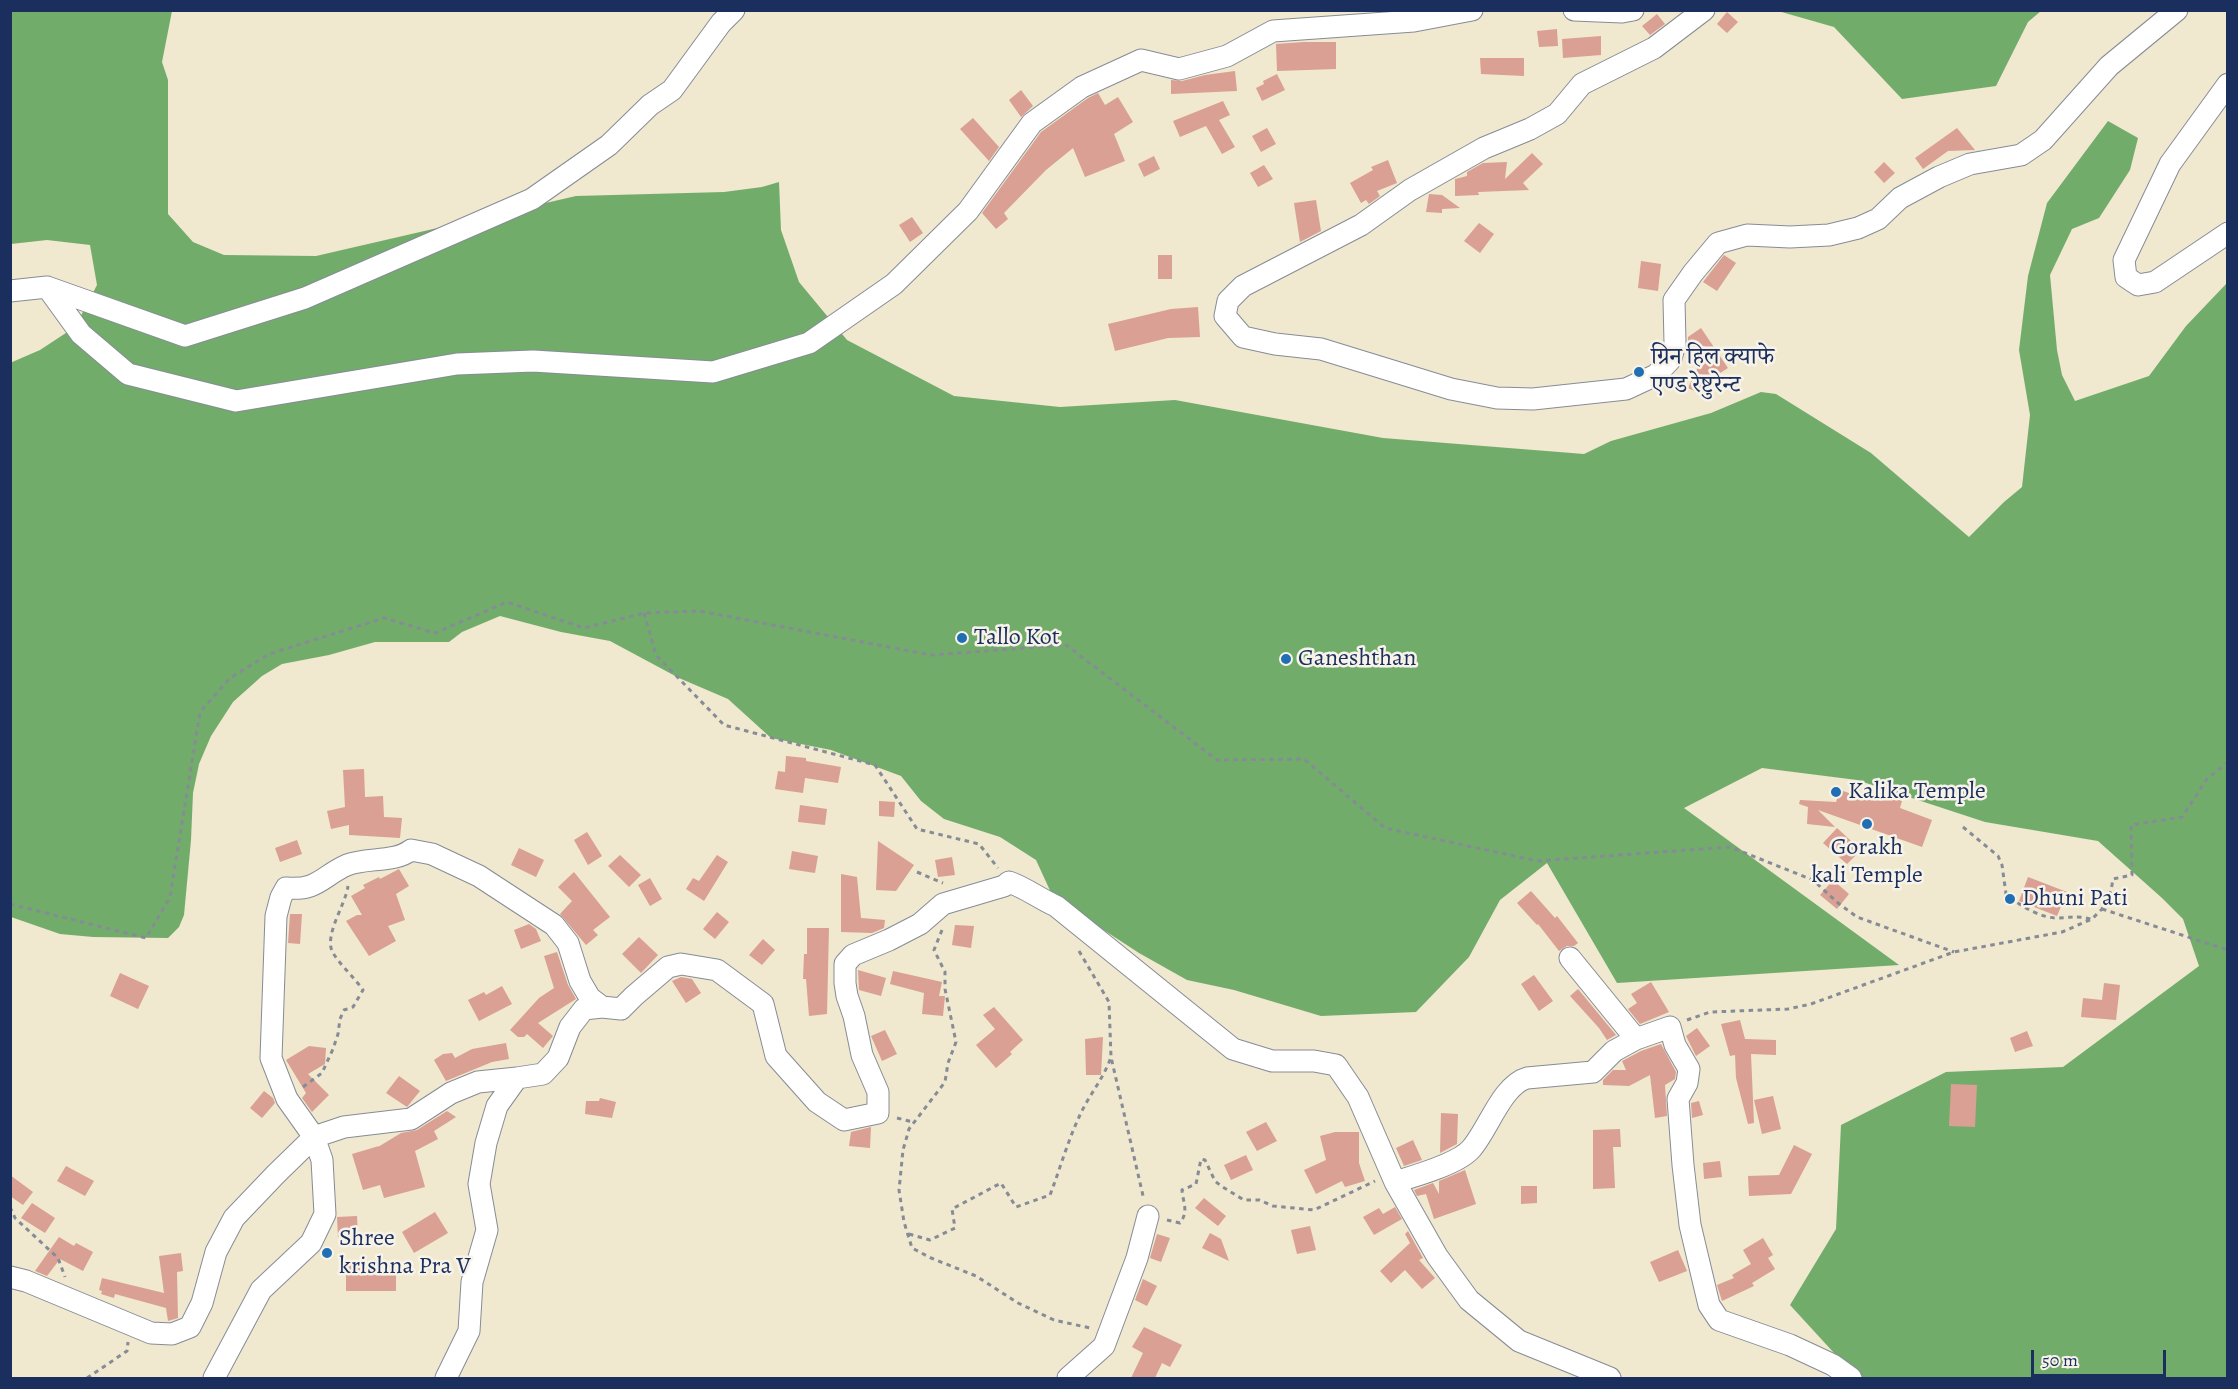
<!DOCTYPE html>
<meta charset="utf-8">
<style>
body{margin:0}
#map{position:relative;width:2238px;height:1389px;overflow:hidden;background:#f0e8cf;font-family:Alegreya,serif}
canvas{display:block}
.frame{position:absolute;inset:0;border:12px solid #1b2f5e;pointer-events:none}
.scale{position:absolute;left:2031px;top:1350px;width:135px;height:27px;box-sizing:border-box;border:3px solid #1b2f5e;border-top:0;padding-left:8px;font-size:18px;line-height:21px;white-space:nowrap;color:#1b2f5e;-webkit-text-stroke:4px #f7f3e8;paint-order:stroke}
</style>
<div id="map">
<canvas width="2238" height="1389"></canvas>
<div class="frame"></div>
<div class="scale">50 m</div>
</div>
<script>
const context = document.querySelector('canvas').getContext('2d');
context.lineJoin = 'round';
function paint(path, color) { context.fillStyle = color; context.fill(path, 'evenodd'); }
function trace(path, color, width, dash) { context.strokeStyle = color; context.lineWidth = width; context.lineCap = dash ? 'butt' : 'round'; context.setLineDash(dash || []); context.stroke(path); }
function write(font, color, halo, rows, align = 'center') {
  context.font = font + ' Alegreya,"Noto Serif Devanagari",serif'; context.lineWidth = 5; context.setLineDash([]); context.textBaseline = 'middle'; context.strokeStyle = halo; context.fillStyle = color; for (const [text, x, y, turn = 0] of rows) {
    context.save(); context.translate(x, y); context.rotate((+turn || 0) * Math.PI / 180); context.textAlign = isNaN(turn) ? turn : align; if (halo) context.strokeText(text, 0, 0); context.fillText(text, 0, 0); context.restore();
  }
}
paint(new Path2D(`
 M11 11H172L162 62 168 80V214L193 242 224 255 316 256 576 196 724 192 762 187 779 182 781 230 799 282 847 340 954 396 1060 407 1175 400 1383 438 1584 454 1611 441 1711 413 1761 392 1776 394 1871 453 1969 537 2004 502 2022 487 2030 415 2019 350 2028 276 2047 203 2108 121 2138 138 2130 170 2099 218 2072 229 2050 275 2057 350 2062 375 2075 401 2149 376 2186 326 2227 283V1378H1857L1790 1305 1836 1229 1841 1125 1946 1072 2063 1067 2199 966 2183 919 2162 898 2098 841 1985 822 1857 780 1762 768 1684 808 1899 965 1617 983 1547 863 1500 900 1469 957 1416 1012 1321 1016 1234 990 1187 980 1139 953 1053 897 1036 860 1000 837 944 819 921 801 901 776 831 750 771 738 728 699 679 678 610 641 561 632 500 616 462 632 449 642H375L329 655 282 664 262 676 233 702 211 736 199 764 193 793 191 840 184 915 179 927 168 938 93 937 60 934 11 917 10 363 40 350 75 327 97 285 90 245 47 240 11 244Z
 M1778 11V10L2041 11 2028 22 1996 86 1902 99 1834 27Z`), '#72ac6b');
paint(new Path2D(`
 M1727 12 1738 22 1727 33 1717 24Z
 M1657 14 1665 24 1650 35 1642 26Z
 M1557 29 1558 46 1539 47 1537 31Z
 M1601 36V55L1563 58 1562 39Z
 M1304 42H1336V69L1277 71 1276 44Z
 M1480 58H1524V76L1481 74Z
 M1235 71 1237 91 1171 94V80L1182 81 1205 75Z
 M1277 74 1285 90 1262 101 1256 88 1264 84 1263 81Z
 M1021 90 1033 106 1021 117 1009 100Z
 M1098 93 1105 105 1118 97 1133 122 1114 134 1125 161 1085 177 1073 148 1046 170 1004 213 1008 219 996 229 982 213 1041 132 1088 98Z
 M1223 101 1230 115 1219 120 1235 147 1222 154 1206 126 1180 137 1173 121Z
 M973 118 999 147 989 161 960 129Z
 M1267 128 1276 144 1261 152 1252 136Z
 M1957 128 1975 150 1948 151 1923 169 1915 158Z
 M1532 153 1543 164 1523 183 1529 190 1478 192 1479 195 1455 196V179L1467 176V172L1483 163 1507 162 1505 179Z
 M1154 156 1160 169 1144 177 1138 164Z
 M1388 160 1397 183 1377 191 1380 196 1369 204 1366 200 1361 203 1350 183 1373 170 1371 167Z
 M1884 162 1895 173 1884 183 1874 172Z
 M1264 165 1273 179 1258 187 1250 173Z
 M1429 194 1442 195 1460 208 1442 209V213L1426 212Z
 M1316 200 1321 231 1300 242 1294 203Z
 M912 217 923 233 910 242 899 225Z
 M1479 223 1494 234 1480 253 1464 241Z
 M1158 255H1172V279H1158Z
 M1724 255 1736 263 1717 291 1703 282Z
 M1641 261 1661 264 1658 291 1638 288Z
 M1198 307 1200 337 1168 338 1115 351 1108 324 1171 309Z
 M1701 328 1728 368 1714 377 1705 396 1688 388 1701 361 1688 342V337Z
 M786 756 806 758V761L841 767 838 783 805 778 803 793 775 789 778 771 785 772Z
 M364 769 365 797 383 796 384 817 402 818 400 838 349 835V825L331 829 327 811 345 807 343 770Z
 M1840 790 1867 799 1871 790 1902 801 1900 808 1932 820 1922 847 1818 810 1835 827 1807 824 1808 807 1799 804 1800 800 1836 802Z
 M879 801 895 802 894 817 879 816Z
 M800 805 827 809 825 825 798 822Z
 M1837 828 1861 850 1847 864 1823 843Z
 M587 832 602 856 588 865 574 840Z
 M297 840 302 854 280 862 275 848Z
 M878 841 914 865 896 891 876 890Z
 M519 848 544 860 536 877 511 865Z
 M792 851 818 856 815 873 789 869Z
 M620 855 641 875 629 887 608 866Z
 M717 855 728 862 704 901 686 889 693 878 699 881Z
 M952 857 955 875 938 877 935 860Z
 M399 869 409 886 396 894 405 920 388 926 396 941 369 956 346 921 357 915H362L351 896 365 888 363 885 379 877 380 879Z
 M574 872 610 917 593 930 598 935 586 945 560 914 572 901 558 887Z
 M841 874 857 877 861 918 885 920 884 928 872 933 841 932Z
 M2028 877 2067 892 2057 916 2019 901Z
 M650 878 662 899 650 906 638 885Z
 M1833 880 1849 894 1837 909 1820 895Z
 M1531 891 1555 918 1557 916 1578 943 1574 946H1567L1559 951 1538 924 1537 925 1517 903Z
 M717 912 729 922 715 939 703 929Z
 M290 914H302L300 944 288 943Z
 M529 924 536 929 541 941 521 949 514 930Z
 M955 925 974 926 971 948 952 945Z
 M807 928H829L827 1014 809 1016 806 979H803L804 954H807Z
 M639 937 658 955 641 973 622 954Z
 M763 939 775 950 762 965 749 955Z
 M557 952 568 985 576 999 538 1023 553 1036 543 1048 527 1034 524 1037H518L510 1030 539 998 554 988 544 956Z
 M858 970 886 978 881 996 859 990Z
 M893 971 942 982 939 996H945L943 1016 922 1014 924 993 890 984Z
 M120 973 149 986 138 1009 110 996Z
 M1534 975 1553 1001 1539 1011 1521 984Z
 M681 977 692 979 701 993 686 1003 672 981Z
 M1651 982 1669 1012 1640 1024 1628 1009 1637 1003 1631 994Z
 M2104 983 2120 985 2116 1020 2081 1017 2083 998 2102 1000Z
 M502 986 512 1004 479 1021 468 1000 484 992 486 995Z
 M1578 989 1616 1035 1607 1040 1599 1028 1570 996Z
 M994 1007 1023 1040 1010 1052 1012 1054 996 1068 976 1045 995 1029 983 1015Z
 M1740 1020 1745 1039 1776 1040V1055L1751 1054 1754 1123 1748 1124 1736 1078 1735 1055 1730 1056 1721 1024Z
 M1697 1028 1710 1046 1696 1056 1686 1036Z
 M885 1030 897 1054 882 1061 871 1036Z
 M2027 1031 2033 1046 2015 1052 2010 1038Z
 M1103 1037 1101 1075H1086L1085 1039Z
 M506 1043 509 1059 492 1062 446 1081 434 1060 443 1054 452 1053 455 1058 472 1049Z
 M1661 1044 1676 1072 1675 1079 1665 1085 1667 1116 1655 1118 1650 1075 1629 1086 1603 1085V1080L1613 1070H1626L1622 1061 1641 1051Z
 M309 1046 326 1048 325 1064 308 1074 329 1095 312 1112 302 1098 306 1093 286 1060Z
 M399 1076 420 1091 407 1107 386 1093Z
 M1951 1084 1977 1085 1975 1127 1949 1126Z
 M264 1091 273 1098 275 1103 262 1118 250 1108Z
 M1773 1096 1781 1129 1762 1134 1754 1100Z
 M600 1098 616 1102 612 1118 585 1114 586 1101H599Z
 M1699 1101 1703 1115 1692 1118 1691 1103Z
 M447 1111 456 1117 434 1131 438 1139 415 1151 425 1187 384 1198 380 1185 363 1190 352 1154 379 1146 378 1147 401 1133 417 1130Z
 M1441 1113 1458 1114 1457 1144 1440 1153Z
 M1266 1122 1277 1141 1257 1151 1246 1132Z
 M871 1127 870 1148 849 1146 851 1132Z
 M1620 1129 1621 1147H1613L1615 1188 1593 1189V1130Z
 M1335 1132H1359V1163L1365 1181 1345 1187 1342 1181 1316 1194 1304 1170 1326 1160 1320 1136Z
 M1413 1140 1422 1160 1404 1166 1396 1148Z
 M1794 1145 1812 1154 1791 1194 1749 1196 1748 1176 1779 1175Z
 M1246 1155 1253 1170 1231 1180 1224 1165Z
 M1720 1161 1722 1177 1704 1179 1703 1163Z
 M66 1166 94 1181 85 1196 57 1181Z
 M1465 1170 1476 1204 1434 1219 1426 1194 1417 1196 1414 1190 1433 1183 1439 1194V1181Z
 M10 1175 33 1192 23 1205 10 1196Z
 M1521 1186H1537V1203L1521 1204Z
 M1204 1198 1226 1216 1218 1226 1195 1208Z
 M32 1203 55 1218 45 1233 21 1218Z
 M1395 1207 1402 1219 1374 1235 1363 1217 1379 1208 1383 1214Z
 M435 1212 448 1233 414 1253 402 1232Z
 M357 1216 358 1236 338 1237 337 1217Z
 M1310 1226 1316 1250 1297 1254 1291 1230Z
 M1408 1231 1423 1258 1419 1260 1435 1278 1422 1289 1405 1270 1391 1283 1380 1271 1410 1243 1405 1234Z
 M1210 1233 1221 1239 1229 1261 1202 1248Z
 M1157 1234 1170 1238 1161 1262 1150 1258Z
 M59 1237 74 1246 76 1243 93 1252 83 1271 60 1259 47 1276 35 1271Z
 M1763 1238 1773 1255 1768 1258 1775 1269 1752 1283 1754 1286 1722 1301 1717 1285 1734 1278 1732 1275 1751 1264 1743 1250Z
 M1678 1250 1687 1271 1659 1282 1650 1262Z
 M181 1253 183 1271 177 1272 178 1318 168 1321 166 1308 115 1294 114 1298 101 1294 102 1291 99 1290 102 1278 164 1293 159 1256Z
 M346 1265H396V1291H346Z
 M1143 1279 1157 1286 1147 1306 1135 1300Z
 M1144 1327 1182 1345 1170 1367 1162 1363 1155 1378H1131L1143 1353 1132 1347Z`), '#d9a093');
const minor = new Path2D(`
 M1574 10 1622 12 1633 10
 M1704 10 1654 48 1582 84 1557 114 1530 129 1484 148 1410 190 1361 225 1243 286 1228 301 1225 316 1243 337 1275 344 1321 349 1451 389 1497 398 1533 399 1626 389 1656 375 1671 359 1675 343 1674 300 1693 273 1718 243 1747 235 1790 237 1829 235 1858 228 1878 219 1900 198 1939 177 1970 164 2021 155 2043 140 2109 66 2177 10
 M2228 84 2170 164 2124 260 2126 277 2138 285 2155 282 2228 233
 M47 287 185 336 305 298 532 199 609 145 650 105 672 90 721 23 734 10
 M10 291 47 287 81 334 128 374 236 401 457 364 533 361 713 372 809 343 894 284 968 211 1032 123 1082 87 1141 60 1179 69 1227 56 1273 31 1414 21 1472 10
 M1570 958 1636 1039
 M1395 1182C1415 1176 1458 1164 1471 1149 1488 1130 1502 1085 1527 1078L1593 1072 1614 1051 1636 1039 1670 1027 1675 1045 1689 1069 1687 1083 1678 1099 1683 1165 1690 1225 1709 1305 1719 1320 1790 1345 1833 1365 1851 1378
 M10 1277 26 1281 151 1333 172 1334 190 1327 202 1303 216 1252 234 1218 276 1174 314 1137 287 1099 271 1058 276 916 281 897 286 888C318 891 322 876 347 865 367 857 394 863 411 850L432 854 479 876 554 925 568 943 580 981 590 998 602 1007 621 1009 634 996 668 967 681 964 717 970 763 1004 776 1056 817 1102 844 1120 878 1113V1092L862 1055 854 1016 847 996 845 983V964L853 955 889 940 920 924 943 904 1004 886 1009 882C1026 888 1040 899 1056 906L1233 1049 1272 1061H1314L1336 1065 1358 1097 1395 1182 1437 1256 1469 1300 1519 1341 1610 1378
 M214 1378 261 1290 311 1243 325 1214 322 1160 314 1137 344 1127 411 1119 451 1093 478 1082 517 1078
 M446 1378 469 1331 472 1282 487 1230 479 1184 486 1143 497 1106 517 1078 543 1074 558 1058 570 1027 584 1009 602 1007
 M1068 1378 1104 1346 1137 1258 1148 1216`);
trace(minor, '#868c96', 23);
trace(new Path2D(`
 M644 613 656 655 724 725 875 765 917 829 979 844 998 868
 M1963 827 1998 856 2002 865 2006 894C2019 905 2040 918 2057 918 2072 918 2074 915 2091 919
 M917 872 943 883
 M10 904 146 938 170 897 200 712 230 678 269 654 384 618 435 633 507 602 584 628 644 613 699 611 931 655 1066 645 1217 760 1304 759 1385 828 1537 861 1730 847 1813 880 1838 903 1857 917 1954 952
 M2102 909 2228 950
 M942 930 934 950 945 972V989L956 1042 948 1063 945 1082 909 1129 903 1150 899 1190 904 1222 912 1248 931 1258 976 1276 1018 1303 1054 1320 1090 1328
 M1079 951 1109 1002 1111 1057 1144 1200
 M1687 1020 1710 1012 1788 1009 1811 1004 1954 952 2062 932 2092 919 2102 909 2111 891 2113 879 2132 875 2131 825 2182 817 2207 779 2228 762
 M303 1087 322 1073 333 1049 338 1034 340 1019 344 1010 353 1007 363 990C354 977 341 966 333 953 323 936 346 904 348 886
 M897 1118 913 1122
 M10 1207 15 1218 58 1258 65 1277
 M1167 1220 1180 1223C1189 1211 1183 1203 1182 1190L1196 1184 1201 1159 1205 1160 1215 1181 1221 1186 1244 1200H1259L1273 1206 1314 1210 1375 1181
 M909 1234 930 1240 955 1228 952 1209 1001 1183 1016 1207 1050 1195C1060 1169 1068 1140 1080 1115 1089 1095 1104 1078 1111 1057
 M87 1378 127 1351 128 1342`), '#868c96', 3, [4.5, 4.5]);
trace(minor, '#fff', 21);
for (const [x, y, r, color] of [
 [1639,372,6,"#1f6fb2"],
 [962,638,6,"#1f6fb2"],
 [1286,659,6,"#1f6fb2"],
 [1836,792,6,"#1f6fb2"],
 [1867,824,6,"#1f6fb2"],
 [2010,899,6,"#1f6fb2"],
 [327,1253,6,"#1f6fb2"]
]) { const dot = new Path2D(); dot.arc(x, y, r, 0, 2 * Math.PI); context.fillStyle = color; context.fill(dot); trace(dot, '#f7f3e8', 2); }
write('24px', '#1b2f5e', '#f7f3e8', [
 ["ग्रिन हिल क्याफे",1651,358],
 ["एण्ड रेष्टुरेन्ट",1651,386],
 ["Tallo Kot",974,638],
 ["Ganeshthan",1298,659],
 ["Kalika Temple",1848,792],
 ["Gorakh",1867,848,"center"],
 ["kali Temple",1867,876,"center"],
 ["Dhuni Pati",2022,899],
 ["Shree",339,1239],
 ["krishna Pra V",339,1267]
], 'left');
</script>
